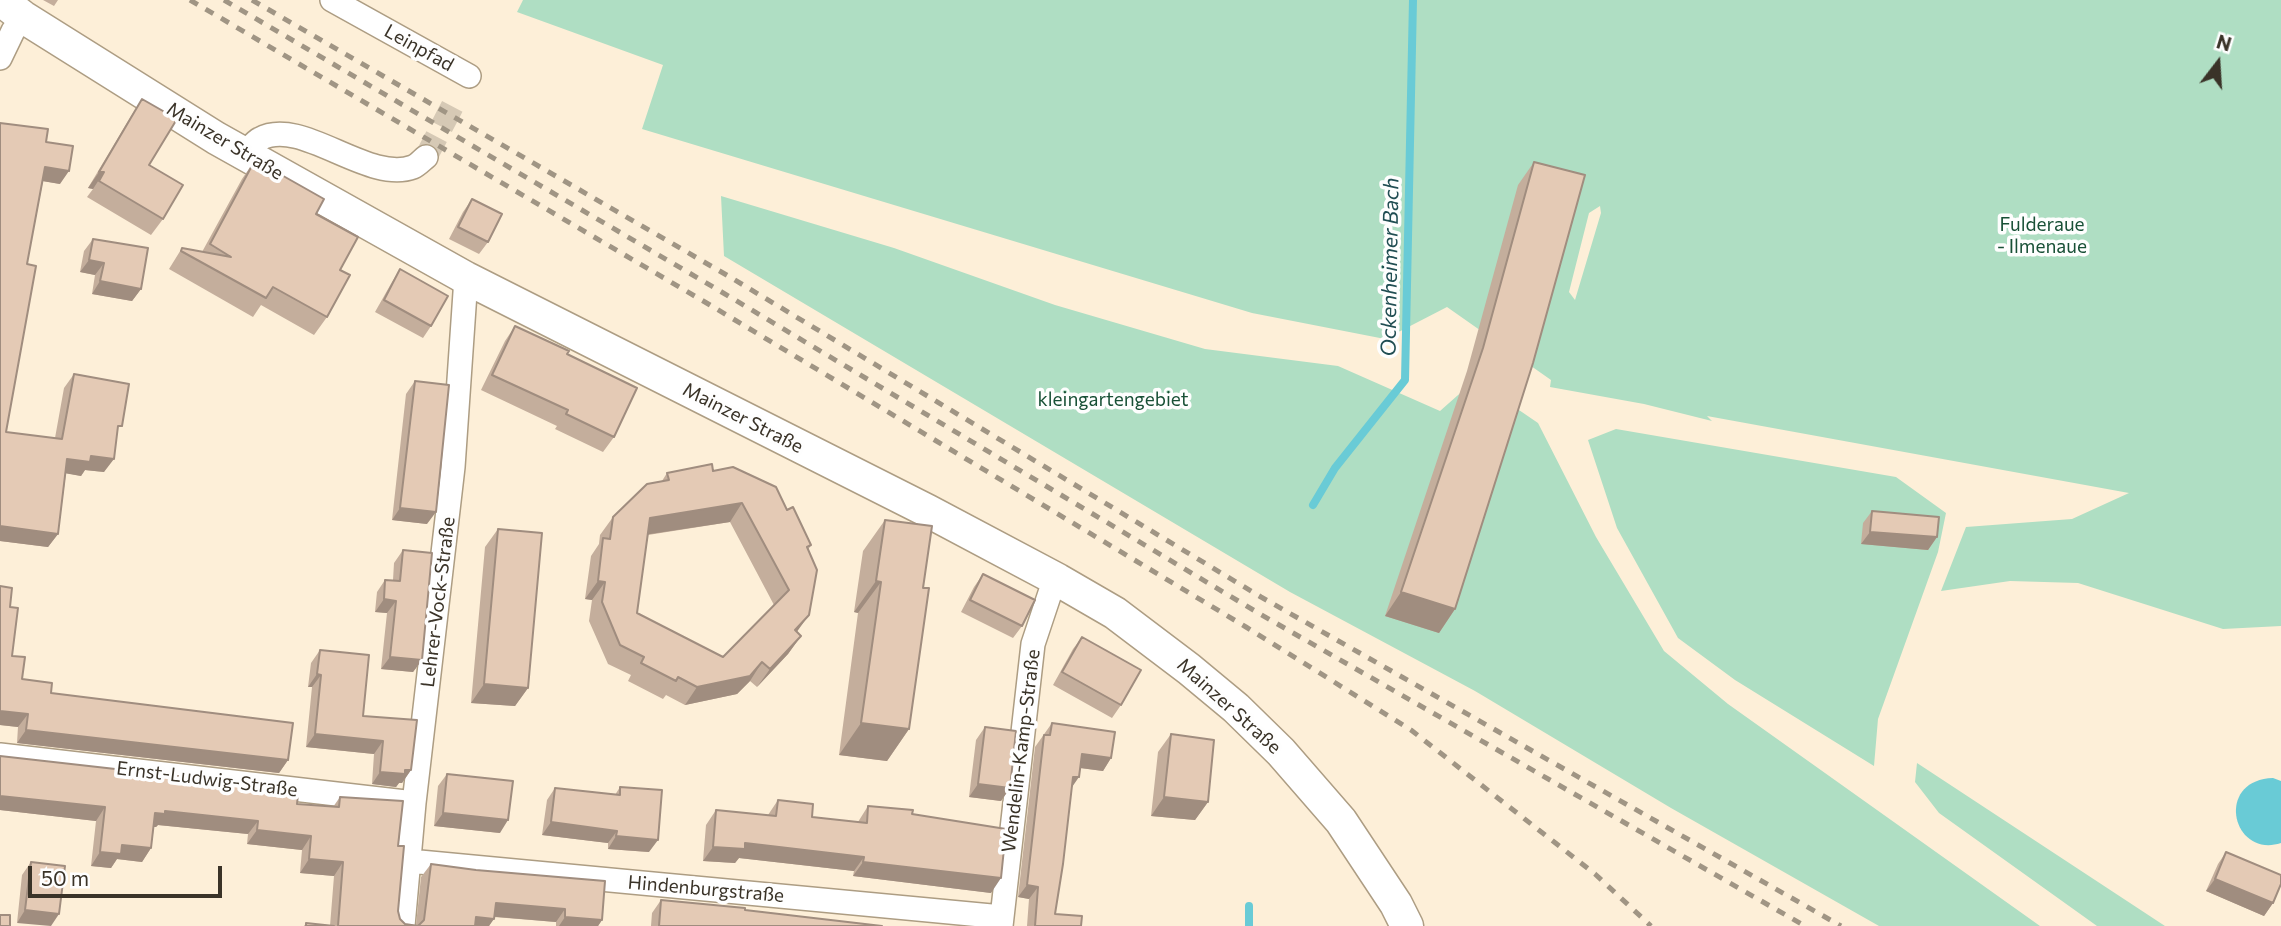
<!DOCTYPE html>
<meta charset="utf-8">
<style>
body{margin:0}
#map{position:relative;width:2281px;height:926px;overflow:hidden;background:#fdefd8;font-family:Commissioner,sans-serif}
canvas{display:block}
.north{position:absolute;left:2183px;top:28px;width:70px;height:70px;-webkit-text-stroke:5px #fefefe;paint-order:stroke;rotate:17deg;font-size:19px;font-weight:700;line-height:28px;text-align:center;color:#3a3328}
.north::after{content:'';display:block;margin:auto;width:24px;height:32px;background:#3a3328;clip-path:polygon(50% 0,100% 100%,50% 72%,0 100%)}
.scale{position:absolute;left:28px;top:866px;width:194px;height:32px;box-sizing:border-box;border:4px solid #3a3328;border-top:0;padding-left:9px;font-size:21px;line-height:24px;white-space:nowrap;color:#3a3328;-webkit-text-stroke:5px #fefefe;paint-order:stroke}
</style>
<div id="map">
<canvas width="2281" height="926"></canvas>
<div class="north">N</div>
<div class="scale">50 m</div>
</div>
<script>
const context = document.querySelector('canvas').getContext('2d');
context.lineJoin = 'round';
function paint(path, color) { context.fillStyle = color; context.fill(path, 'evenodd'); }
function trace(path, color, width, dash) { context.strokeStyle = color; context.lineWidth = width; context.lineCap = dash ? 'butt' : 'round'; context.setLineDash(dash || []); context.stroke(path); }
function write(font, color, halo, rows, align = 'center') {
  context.font = font + ' Commissioner,sans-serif'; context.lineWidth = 7; context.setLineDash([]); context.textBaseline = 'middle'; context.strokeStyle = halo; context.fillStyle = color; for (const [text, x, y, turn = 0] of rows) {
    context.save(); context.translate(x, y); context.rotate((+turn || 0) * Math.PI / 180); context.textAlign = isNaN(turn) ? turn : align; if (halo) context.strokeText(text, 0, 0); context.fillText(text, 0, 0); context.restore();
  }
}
paint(new Path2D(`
 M523 0H2281V626L2223 629 2078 583 2010 581 1941 591 1966 527 2072 519 2129 493 1707 416 1712 421 1644 404 1550 387 1551 380 1447 307 1385 339 1252 313 642 129 663 65 517 12ZM1600 206 1601 213 1575 300 1569 292 1589 213Z
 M721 196 894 248 1055 305 1205 349 1338 366 1440 411 1475 380 1538 423 1596 537 1664 651 1728 704 2040 926H1879L1671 808 1475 691 1290 592 724 256Z
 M1616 429 1896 477 1946 513 1938 552 1878 719 1874 766 1735 680 1678 638 1617 528 1588 440Z
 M1917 763 2165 926H2097L1939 813 1915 782Z`), '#afdec3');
paint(new Path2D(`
 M2273 778 2281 781V843C2232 859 2214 780 2273 778Z`), '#69cbd6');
trace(new Path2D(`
 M1313 505 1335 468 1405 380 1413 0
 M1249 926V906`), '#69cbd6', 8);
trace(new Path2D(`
 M426 157 453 105`), '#d6c9b5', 23, [23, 11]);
const minor = new Path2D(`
 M332 0 469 76
 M0 58 13 31 23 17
 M244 154C249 150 254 142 260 139 301 116 368 184 413 167 418 165 422 160 426 157
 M0 755 414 803
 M409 861 1002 917
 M403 926 414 803 453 467 466 278
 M1001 926 1033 644 1050 593 1058 580`);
const secondary = new Path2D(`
 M1 0 23 17 216 138 466 278 928 511 1058 580 1115 613 1189 669 1236 708 1281 752 1341 821 1396 904 1407 926`);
trace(minor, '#ad9d83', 26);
trace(secondary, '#ad9d83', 35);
trace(minor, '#fff', 23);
trace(secondary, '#fff', 32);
trace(new Path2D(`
 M190 0 710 305 1246 627 1411 730 1595 874 1651 926
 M224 0 720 291 1260 614 1805 926
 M252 0 730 277 1261 597 1841 926`), '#a09584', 5, [9, 9]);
paint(new Path2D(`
 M43 0H58L54 6Z
 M142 99 149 165 163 219 151 235 87 197 93 189 88 188 131 116Z
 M0 123 46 142 60 184 43 181 27 264 6 432 55 438 64 388 74 374 117 433 104 472 85 470 81 476 66 473 58 534 48 547 0 541Z
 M255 160 316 214 340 270 327 317 314 335 261 305 253 317 169 269 182 248 202 252 242 179Z
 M1534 162 1455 609 1439 633 1385 616 1467 371 1518 185Z
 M472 199 488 242 479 254 449 239 463 212Z
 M93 239 141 289 132 301 92 294 95 275 80 272 84 251Z
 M400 269 431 326 423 338 375 312 392 282Z
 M515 326 567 354 614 437 603 452 555 429 557 426 481 390 505 341Z
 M415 381 427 524 392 520 406 394Z
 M713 471 787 510 811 545 808 550 797 632 801 636 788 654 757 687 750 681 737 694 685 705 666 695 663 699 628 681 631 675 608 664 589 621 592 600 585 599 591 556 599 544 600 535 613 517 662 481 667 473ZM730 522 774 605 723 657 637 613 648 535Z
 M1872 511 1937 537 1928 550 1861 544 1863 523Z
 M885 520 923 588 909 729 887 761 839 755 858 613 854 612 863 551Z
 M498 529 528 688 515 706 471 703 485 547Z
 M403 550 422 660 413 672 381 669 387 613 375 612 377 592 385 580H393L394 563Z
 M983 574 1022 626 1013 638 961 612 974 587Z
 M0 586 10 607 12 656 22 679 51 693 288 760 279 773 17 743 18 727 0 725Z
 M1082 637 1121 705 1112 718 1053 685 1073 649Z
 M320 650 363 716 411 770 402 783H399L396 787 372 784 374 754 306 747 312 687H308L311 663Z
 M1052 723 1111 758 1103 771 1080 768 1072 787 1055 914 1081 926H1027L1029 899 1018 897 1035 747Z
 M985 727 1010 788 1001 801 969 797 976 740Z
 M1171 734 1208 802 1195 820 1151 816 1158 752Z
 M447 774 500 833 434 826 438 786Z
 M620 787 649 852 608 849V843L542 835 547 800 555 788 615 795Z
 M284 792 297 804 333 807 340 797 398 846V911L400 919 405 924 416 925 421 877 431 864 602 920 598 926H556V922L494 917 489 926H304L306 923 330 926 334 876 300 873 302 850 247 844 248 834 158 825 156 827H154L151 848 142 862 117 859 111 868 91 866 96 821 0 810Z
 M778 800 812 817 858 822 868 806 912 814 991 893 853 876 854 871 739 858 735 863 703 861 706 825 716 810 768 815Z
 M2226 852 2273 903 2264 916 2206 891 2218 864Z
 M31 862 65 866 17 923 22 875Z
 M661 900 745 910 882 926H651L652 913Z`), '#c4ae9c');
paint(new Path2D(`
 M45 167 69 171 60 184 36 180Z
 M99 172H104L93 189 88 188Z
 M89 260 104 263 95 275 80 272Z
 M100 281 141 289 132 301 92 294Z
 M91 456 114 459 104 472 85 470 81 476 58 472 67 459Z
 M742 503 730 522 637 536 650 518Z
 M400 508 436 512 427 524 392 520Z
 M0 526 58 534 48 547 0 541Z
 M1870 532 1937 537 1928 550 1861 544Z
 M598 581 605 582 592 600 585 599Z
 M876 581 881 582 858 613 854 612Z
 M1401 592 1455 609 1439 633 1385 616Z
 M384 599 396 601 387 613 375 612Z
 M809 615 796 633 795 630Z
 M801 636 788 654 757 687 770 669Z
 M390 657 422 660 413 672 381 669Z
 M762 662 750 681 737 694 685 705 697 687Z
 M317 674 321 675 312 687H308Z
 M484 684 528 688 515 706 471 703Z
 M0 711 28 714 18 727 0 725Z
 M861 723 909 729 887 761 839 755Z
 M26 730 288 760 279 773 17 743Z
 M315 734 383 741 374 754 306 747Z
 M1082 754 1111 758 1103 771 1073 767Z
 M405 770H411L402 783H399L396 787 372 784 380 772Z
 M1073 777H1079L1070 790Z
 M978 784 1010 788 1001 801 969 797Z
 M0 796 105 807 96 821 0 810Z
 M1164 797 1208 802 1195 820 1151 816Z
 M165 811 258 821 248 834 158 825 156 827H146L155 813Z
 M443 813 508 820 500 833 434 826Z
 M551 822 617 831 608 843 542 835Z
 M257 830 311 836 302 850 247 844Z
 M616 836 658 840 649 852 608 849Z
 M745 843 864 857 854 871 739 858 735 863 703 861 713 847Z
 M122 845 151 848 142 862 117 859 111 868 91 866 100 852Z
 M309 859 343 862 334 876 300 873Z
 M863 862 1001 878 991 893 853 876Z
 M2215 879 2273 903 2264 916 2206 891Z
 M1027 885 1038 887 1029 899 1018 897Z
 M496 903 565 909 556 922 486 916Z
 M25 910 59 914 51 926 17 923Z
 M476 917 494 919 489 926H470Z
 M565 917 602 920 598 926H559Z`), '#a08d7f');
const building = new Path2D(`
 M142 99 177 119 149 165 183 185 163 219 99 181 104 172H99Z
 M0 123 48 129 46 142 73 146 69 171 45 167 27 264 36 266 6 432 62 439 74 374 129 384 122 426H118L114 459 91 456 90 462 67 459 58 534 0 526Z
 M255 160 324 199 316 214 358 237 340 270 350 275 327 317 273 287 266 298 181 251 182 248 231 257 210 244Z
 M1534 162 1585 175 1533 363 1455 609 1401 592 1483 348Z
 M472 199 502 214 488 242 458 227Z
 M93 239 148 248 141 289 100 281 104 263 89 260Z
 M400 269 448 296 431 326 384 300Z
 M515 326 569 351 567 354 637 388 614 437 566 414 568 410 492 375Z
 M415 381 449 385 436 512 400 508Z
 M712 464 713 471 733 467 776 487 787 510 793 507 811 545 807 547 817 570 809 615 795 630 801 636 770 669 762 662 750 676 697 687 678 677 676 681 641 663 644 657 620 645 602 602 605 582 598 581 603 538 610 539 613 517 647 484 669 480 667 473ZM742 503 789 590 723 657 637 613 650 518Z
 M1872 511 1939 517 1937 537 1870 532Z
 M885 520 932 526 923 588H929L909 729 861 723 881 582 876 581Z
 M498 529 542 533 528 688 484 684Z
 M403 550 432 553 422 660 390 657 396 601 384 599 385 580 400 581Z
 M983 574 1035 600 1022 626 970 600Z
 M0 586 12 588 10 607 18 608 12 656 25 657 22 679 52 683 51 693 293 723 288 760 26 730 28 714 0 711Z
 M1082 637 1141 670 1121 705 1062 672Z
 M320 650 369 655 363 716 417 720 411 770H405V774L380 772 383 741 315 734 321 675 317 674Z
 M1052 723 1115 732 1111 758 1082 754 1079 777H1073L1063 864 1055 914 1082 916 1081 926H1035L1038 887 1027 885 1044 735H1050Z
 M985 727 1016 731 1010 788 978 784Z
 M1171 734 1214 740 1208 802 1164 797Z
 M0 756 284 788V792L298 794 297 804 339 807 340 797 403 801 398 846H404L398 911 400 919 405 924 418 926 424 920 431 864 476 870 605 881 602 920 565 917V909L496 903 494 919 476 917 475 926H338L343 862 309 859 311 836 257 830 258 821 165 811V814L155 813 151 848 122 845 121 854 100 852 105 807 0 796Z
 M447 774 513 781 508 820 443 813Z
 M620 787 662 790 658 840 616 836 617 831 551 822 555 788 620 795Z
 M778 800 813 804 812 817 867 823 868 806 913 810 912 814 1006 829 1001 878 863 862 864 857 745 843V849L713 847 716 810 776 816Z
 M2226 852 2281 875V884L2273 903 2215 879Z
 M31 862 65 866 59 914 25 910Z
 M661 900 745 908V910L882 926H659Z
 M0 915H10V926H0Z
 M306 923 334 926H306Z`);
paint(building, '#e4cab5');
trace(building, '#a08d7f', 2);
write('19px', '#3a3328', '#fefefe', [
 ["Leinpfad",419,48,29],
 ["Mainzer Straße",225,141,31],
 ["Mainzer Straße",743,418,27],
 ["Lehrer-Vock-Straße",438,602,-83],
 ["Mainzer Straße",1229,706,42],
 ["Wendelin-Kamp-Straße",1021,751,-83],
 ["Ernst-Ludwig-Straße",207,779,7],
 ["Hindenburgstraße",706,889,5]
]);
write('19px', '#185036', '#fefefe', [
 ["Fulderaue",2042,225],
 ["- Ilmenaue",2042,247],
 ["kleingartengebiet",1113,400]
]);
write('italic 21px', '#214e53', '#fefefe', [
 ["Ockenheimer Bach",1390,267,-89]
]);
</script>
